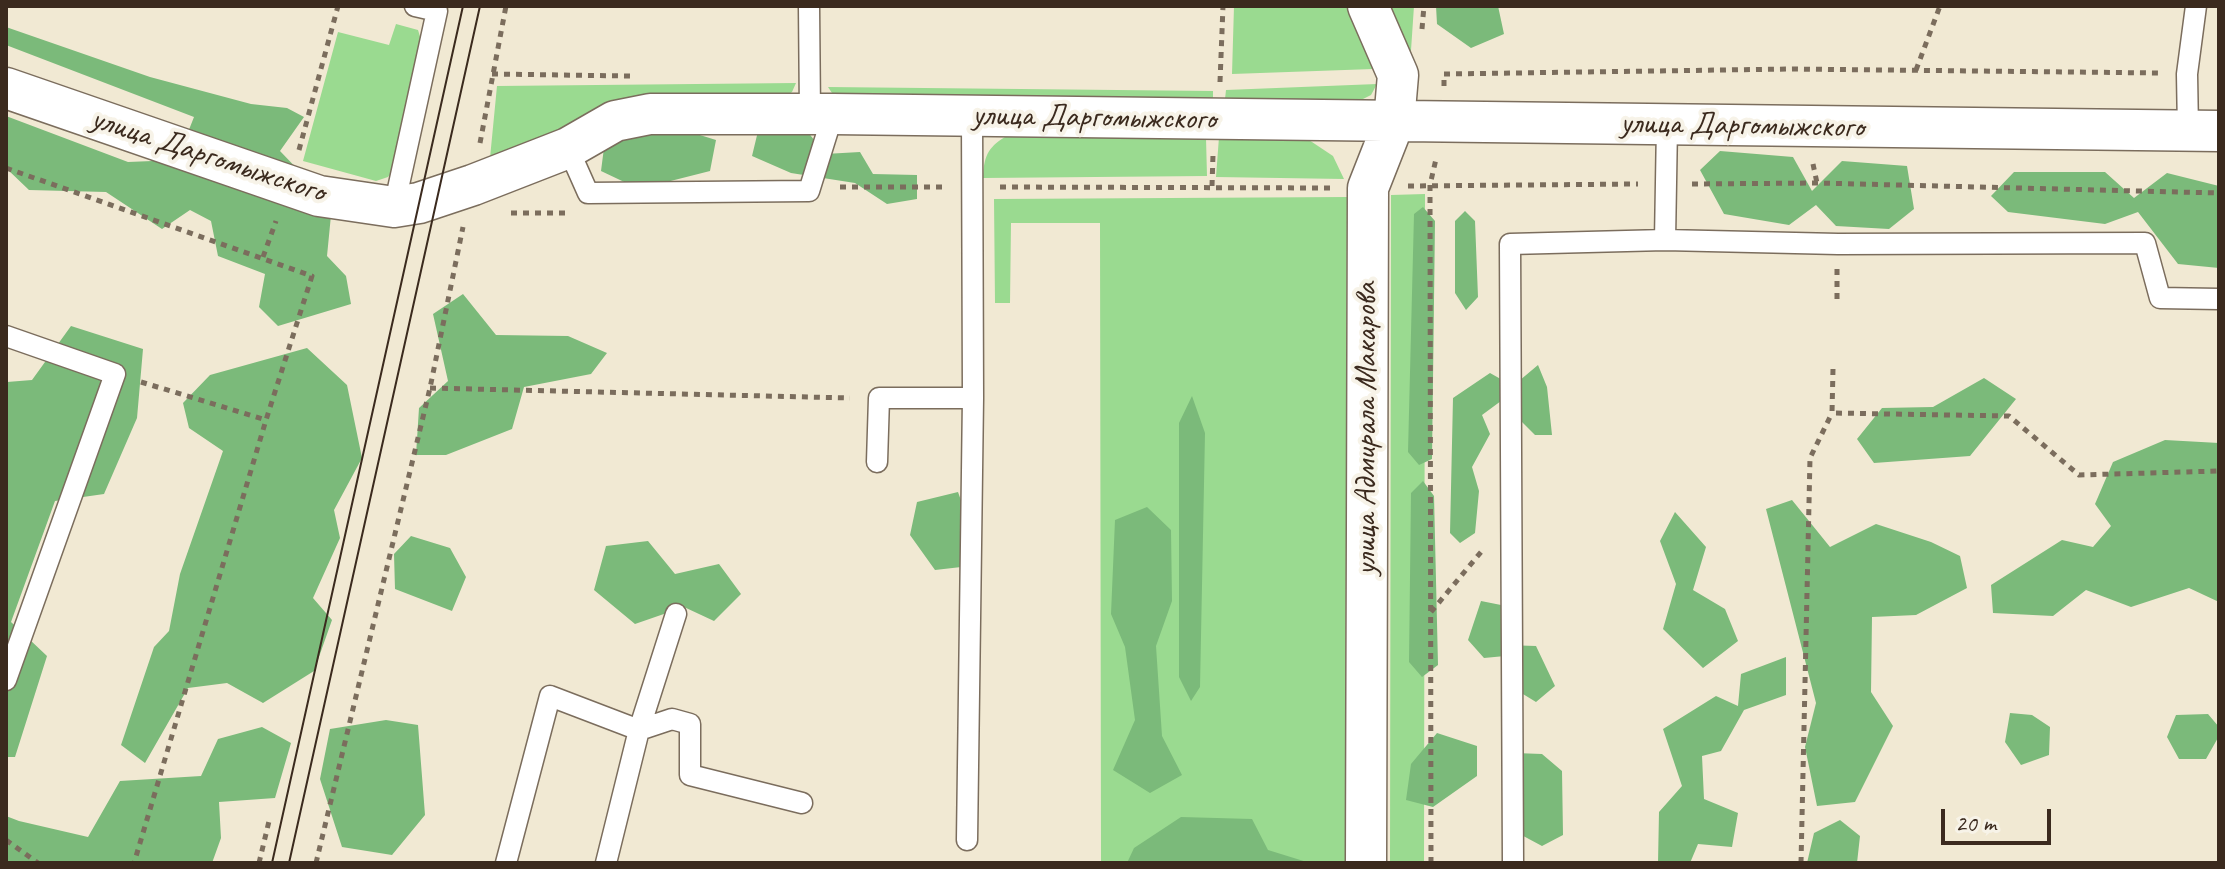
<!DOCTYPE html>
<meta charset="utf-8">
<style>
body{margin:0}
#map{position:relative;width:2225px;height:869px;overflow:hidden;background:#f1e9d3;font-family:Caveat,sans-serif}
canvas{display:block}
.frame{position:absolute;inset:0;border:8px solid #3b2a1e;pointer-events:none}
.scale{position:absolute;left:1941px;top:809px;width:110px;height:36px;box-sizing:border-box;border:4px solid #3b2a1e;border-top:0;padding-left:10px;font-size:24px;line-height:28px;white-space:nowrap;color:#3b2a1e;-webkit-text-stroke:6px #f7f3e8;paint-order:stroke}
</style>
<div id="map">
<canvas width="2225" height="869"></canvas>
<div class="frame"></div>
<div class="scale">20 m</div>
</div>
<script>
const context = document.querySelector('canvas').getContext('2d');
context.lineJoin = 'round';
function paint(path, color) { context.fillStyle = color; context.fill(path, 'evenodd'); }
function trace(path, color, width, dash) { context.strokeStyle = color; context.lineWidth = width; context.lineCap = dash ? 'butt' : 'round'; context.setLineDash(dash || []); context.stroke(path); }
function write(font, color, halo, rows, align = 'center') {
  context.font = font + ' Caveat,sans-serif'; context.lineWidth = 8; context.setLineDash([]); context.textBaseline = 'middle'; context.strokeStyle = halo; context.fillStyle = color; for (const [text, x, y, turn = 0] of rows) {
    context.save(); context.translate(x, y); context.rotate((+turn || 0) * Math.PI / 180); context.textAlign = isNaN(turn) ? turn : align; if (halo) context.strokeText(text, 0, 0); context.fillText(text, 0, 0); context.restore();
  }
}
paint(new Path2D(`
 M1234 6H1351L1373 69 1232 74Z
 M1383 6H1414L1410 65Z
 M396 24 418 30 422 43 394 170 388 177 376 181 303 161 338 32 389 45Z
 M796 83 792 92 783 98 552 137 490 158 497 86Z
 M1377 84 1371 95 1363 99H1225L1226 90Z
 M828 87 1213 91V98H842L832 93Z
 M1005 137 1206 138 1207 176 983 178C984 157 987 148 1005 137Z
 M1219 137 1306 138 1333 156 1344 179 1216 177Z
 M1425 194 1424 863H1390L1391 195Z
 M1347 197 1345 863H1101L1100 223H1011L1010 303H995L994 199Z`), '#9ada90');
paint(new Path2D(`
 M1436 6H1498L1504 34 1471 48 1437 24Z
 M6 27 150 77 251 104 287 108 304 117 280 151 332 205 327 256 346 276 351 304 278 326 259 307 265 274 218 256 211 221 190 210 162 229 106 192 29 190 6 168V116L128 162 177 160 194 117 6 45Z
 M661 123 716 140 710 171 639 189 601 171 605 140Z
 M759 127H804L825 154 860 152 873 174 917 175V199L887 204 855 183 791 173 752 156Z
 M1720 151 1793 157 1812 191 1842 161 1907 166 1914 209 1889 229 1836 226 1816 205 1789 225 1724 214 1700 170Z
 M2014 172H2105L2134 198 2167 173 2219 186V268L2178 264 2138 212 2105 224 2008 212 1991 196Z
 M1423 207 1435 221 1432 459 1419 465 1408 452 1414 214Z
 M1465 211 1475 221 1478 297 1466 310 1455 293V221Z
 M463 294 496 335 568 336 607 353 591 374 524 387 512 429 446 455H416L419 408 448 381 433 314Z
 M71 326 143 349 137 418 104 494 55 501 11 622 47 656 15 757H6V384L7 382 32 380Z
 M307 348 347 385 362 458 334 510 340 538 313 598 332 620 314 671 263 703 227 683 188 688 145 763 121 745 154 647 169 631 180 574 223 451 189 428 183 403 210 375Z
 M1538 365 1547 387 1552 435H1535L1501 401 1482 415 1490 434 1472 467 1479 491 1475 533 1460 543 1450 533 1453 398 1490 373 1513 386Z
 M1984 378 2016 399 1970 456 1874 463 1857 439 1882 408 1933 407Z
 M1192 396 1205 433 1200 687 1191 701 1179 677V423Z
 M2165 440 2219 443V602L2189 588 2131 607 2086 590 2053 616 1993 613 1991 585 2062 540 2093 547 2111 526 2095 504 2113 462Z
 M1423 481 1434 496 1438 665 1422 677 1409 662 1411 493Z
 M958 492 975 540 970 566 935 570 910 535 917 502Z
 M1792 500 1830 547 1876 524 1931 542 1960 556 1967 588 1916 615 1872 617 1871 692 1893 726 1855 802 1817 806 1805 747 1816 703 1766 509Z
 M1147 507 1171 530 1172 601 1156 646 1162 736 1182 775 1150 793 1113 770 1135 720 1125 647 1111 614 1115 520Z
 M1675 512 1706 547 1693 590 1725 609 1738 641 1703 668 1663 629 1676 584 1660 541Z
 M411 536 450 548 466 577 452 611 395 589 394 554Z
 M648 541 675 574 719 564 741 594 714 621 684 607 635 624 594 590 606 546Z
 M1481 601 1501 605 1505 645 1536 646 1555 686 1536 702 1518 691 1505 656 1484 658 1468 640Z
 M1786 657V695L1744 710 1721 751 1702 756 1704 799 1738 813 1732 847 1698 844 1690 863H1658L1659 812 1682 786 1663 729 1716 696 1738 706 1741 674Z
 M2010 713 2032 715 2050 727 2049 755 2021 765 2005 742Z
 M2208 714 2219 727V736L2206 759H2179L2167 737 2176 715Z
 M386 720 418 725 425 815 392 855 342 847 320 779 330 729Z
 M262 727 291 743 275 798 219 802 221 838 212 863H6V816L19 821 88 837 120 781 201 776 218 739Z
 M1437 733 1477 746V776L1433 807 1406 800 1411 764Z
 M1515 753 1542 754 1562 771 1563 835 1542 846 1514 831Z
 M1181 817 1252 819 1268 850 1310 863H1127L1134 848Z
 M1840 820 1860 836 1857 863H1807L1814 833Z`), '#7bba7a');
const service = new Path2D(`
 M809 6 810 114
 M2188 130 2187 74 2196 6
 M568 148 588 193 809 191 833 114
 M394 207 437 11 415 6
 M1665 240 1667 125
 M6 336 115 374 6 680
 M877 462 879 398H973
 M967 840 973 398 972 116
 M506 863 550 696 639 730 672 719 690 724V775L802 803
 M606 863 639 730 676 614
 M1513 863 1510 244 1665 240 1838 244 2145 243 2160 298 2219 299`);
const minor = new Path2D(`
 M6 88 319 196 394 207 419 203 473 185 568 148 615 121 650 114H833L2219 131
 M1366 863 1368 188 1394 122 1398 75 1368 6`);
trace(service, '#7b6d5d', 23);
trace(minor, '#7b6d5d', 43);
trace(new Path2D(`
 M1422 29 1424 6
 M1916 70 1940 6
 M492 74 630 76
 M1220 82 1223 6
 M1444 86V74L1792 69 2162 73
 M480 143 506 6
 M299 150 338 6
 M1813 164 1817 183
 M6 168 312 276 266 420 134 863
 M1692 184 1817 183 2219 193
 M1212 186 1213 155
 M1408 186 1638 184
 M840 187H946
 M1000 187 1330 188
 M511 213H569
 M263 257 276 221
 M1837 299V269
 M1833 369 1832 413 2009 416 2079 475 2219 471
 M141 382 266 420
 M430 388 850 398
 M1431 612 1481 552
 M6 840 38 863
 M259 863 270 817
 M316 863 430 388 463 227
 M1431 863 1430 185 1436 159
 M1801 863 1810 458 1832 413`), '#7b6d5d', 5, [6, 6]);
trace(service, '#fff', 20);
trace(minor, '#fff', 40);
trace(new Path2D(`
 M272 863 463 6
 M289 863 480 6`), '#3b2a1e', 2);
write('32px', '#3b2a1e', '#f7f3e8', [
 ["улица Даргомыжского",1094,118,1],
 ["улица Даргомыжского",1742,126,1],
 ["улица Даргомыжского",208,156,18],
 ["улица Адмирала Макарова",1367,429,-90]
]);
</script>
